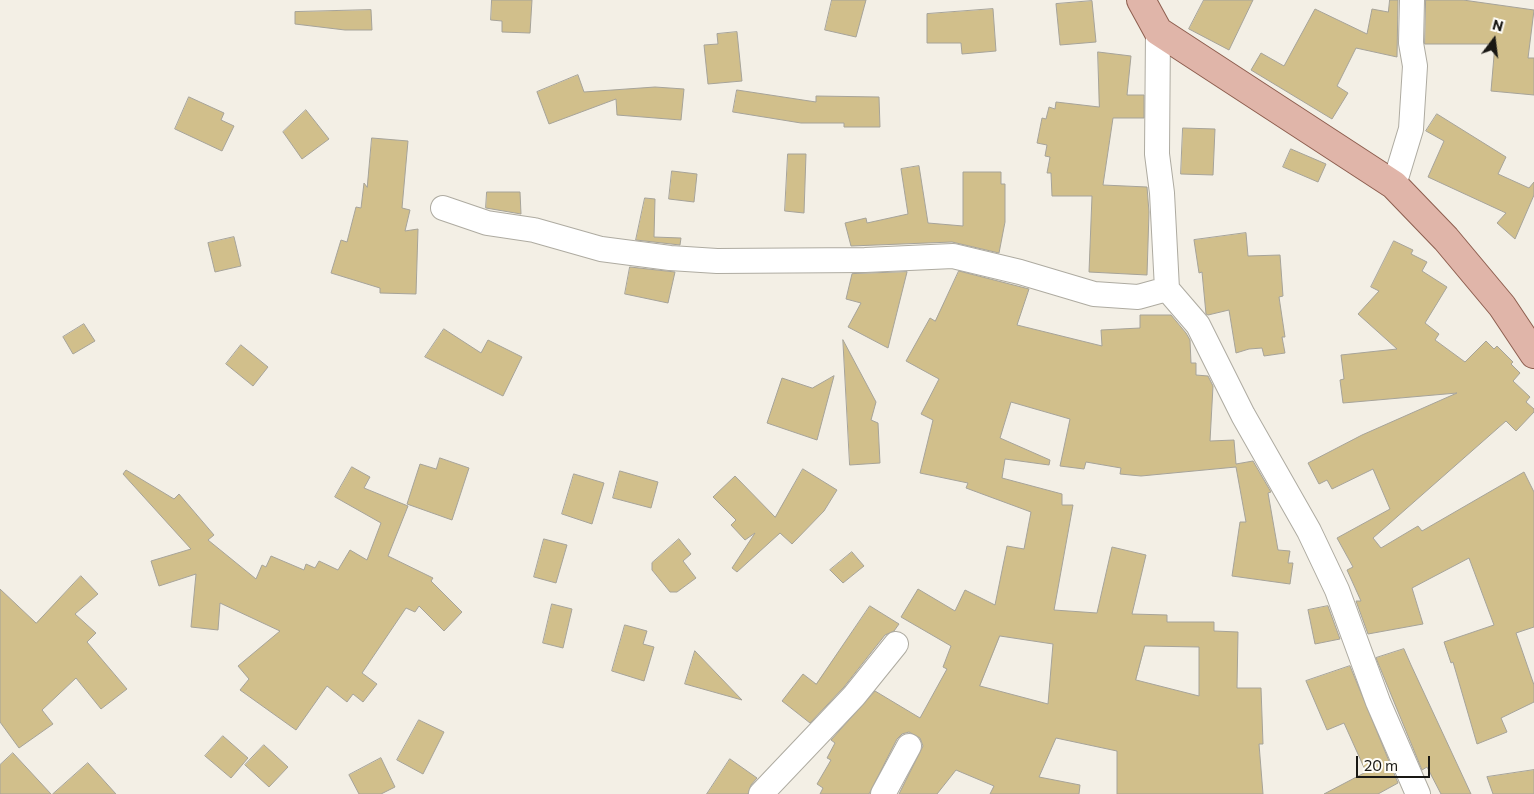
<!DOCTYPE html>
<style>
body{margin:0}
#map{position:relative;width:1534px;height:794px;overflow:hidden;background:#f3efe5;font-family:Commissioner,sans-serif}
canvas{display:block}
.north{position:absolute;left:1469px;top:15px;width:50px;height:50px;-webkit-text-stroke:4px #fffdf7;paint-order:stroke;rotate:15deg;font-size:14px;font-weight:700;line-height:20px;text-align:center;color:#191814}
.north::after{content:'';display:block;margin:auto;width:18px;height:22px;background:#191814;clip-path:polygon(50% 0,100% 100%,50% 72%,0 100%)}
.scale{position:absolute;left:1356px;top:756px;width:74px;height:22px;box-sizing:border-box;border:2px solid #191814;border-top:0;padding-left:6px;font-size:15px;line-height:18px;white-space:nowrap;color:#191814;-webkit-text-stroke:4px #fffdf7;paint-order:stroke}
</style>
<div id="map">
<canvas width="1534" height="794"></canvas>
<div class="north">N</div>
<div class="scale">20 m</div>
</div>
<script>
const context = document.querySelector('canvas').getContext('2d');
context.lineJoin = 'round';
function paint(path, color) { context.fillStyle = color; context.fill(path, 'evenodd'); }
function trace(path, color, width, dash) { context.strokeStyle = color; context.lineWidth = width; context.lineCap = dash ? 'butt' : 'round'; context.setLineDash(dash || []); context.stroke(path); }
const building = new Path2D(`
 M492 0H532L530 33 502 32V21L491 20Z
 M832 0H866L856 37 825 30Z
 M1204 0H1253L1229 50 1189 29Z
 M1390 0H1398L1397 57 1356 48 1337 86 1348 93 1332 119 1251 70 1261 53 1284 66 1315 9 1367 34 1372 9 1388 12Z
 M1426 0H1463L1534 10 1528 58H1534V95L1491 91 1495 44H1425Z
 M1092 1 1096 42 1060 45 1056 4Z
 M993 9 996 51 962 54 961 43H927V14Z
 M371 10 372 30H345L295 24V12Z
 M737 32 742 81 708 84 704 45 718 44 717 34Z
 M1098 52 1131 56 1127 95H1144V118H1113L1103 185 1147 187 1149 212 1147 275 1089 272 1092 196H1052L1051 173H1047L1050 157 1045 156 1047 145 1037 143 1042 118 1046 119 1049 107 1055 109 1056 102 1099 107Z
 M578 75 584 92 655 87 684 89 681 120 617 115 616 99 549 124 537 92Z
 M737 90 816 102V96L879 97 880 127H844V123H801L733 112Z
 M189 97 224 113 221 120 234 126 222 151 175 129Z
 M306 110 329 139 302 159 283 132Z
 M1437 114 1506 157 1498 174 1529 188 1534 182V195L1515 239 1497 223 1506 213 1428 177 1444 141 1426 131Z
 M1183 128 1215 129 1213 175 1181 174Z
 M372 138 408 141 402 208 410 210 405 231 418 229 416 294 380 293V288L331 273 341 240 347 242 356 207 361 208 364 183 367 187Z
 M1291 149 1326 164 1318 182 1283 167Z
 M788 154H806L804 213 785 211Z
 M919 166 928 223 963 226V172H1001V184H1005V222L999 253 952 242 851 246 845 223 866 218 867 223 908 214 901 169Z
 M672 171 697 174 694 202 669 199Z
 M487 192H520L521 214 486 208Z
 M645 198 655 199 654 237 681 238 680 245 636 240Z
 M1246 233 1248 256 1280 255 1283 296 1279 297 1285 337H1282L1285 353 1264 356 1262 348 1249 349 1236 353 1229 310 1208 315 1206 314 1202 272 1199 273 1194 240Z
 M234 237 241 266 215 272 208 243Z
 M1394 241 1413 250 1411 254 1427 262 1422 271 1447 287 1425 323 1439 334 1435 340 1465 362 1486 341 1494 349 1497 346 1513 362 1511 364 1520 373 1513 381 1530 397 1526 402 1534 409V412L1516 431 1506 421 1373 538 1381 548 1418 526 1422 531 1524 472 1534 492V627L1516 633 1534 685V702L1501 718 1507 732 1477 744 1453 662 1451 663 1444 642 1494 625 1469 558 1412 588 1423 624 1368 634 1356 601H1361L1347 570 1353 567 1337 538 1390 509 1373 469 1332 489 1327 480 1319 484 1308 463 1362 435 1457 393 1343 403 1340 380 1344 379 1341 355 1397 349 1358 314 1379 291 1371 287Z
 M630 267 675 272 668 303 625 294Z
 M959 271 1029 289 1017 325 1102 346 1101 330 1140 328V315H1171L1186 333 1190 340 1191 363H1196V375L1208 376 1213 386 1210 441 1234 440 1236 464 1253 461 1271 492 1268 493 1278 550 1290 551 1288 563H1293L1290 584 1232 576 1240 522H1246L1236 467 1141 476 1120 474 1121 468 1086 462 1084 469 1060 466 1070 419 1011 402 1000 438 1050 460 1049 465 1005 459 1002 478 1062 494V505H1073L1054 610 1097 613 1112 547 1146 555 1132 614 1167 615V622H1214V631L1238 632 1237 688H1261L1263 744H1259L1263 794H1117V751L1056 738 1039 777 1080 785 1079 794H990L994 786 956 770 937 794H899L923 746 920 738 909 732 902 734 897 739 869 794H820L823 788 817 784 831 760 827 758 835 743 831 740 875 691 920 718 947 669 943 667 951 646 901 617 918 589 955 611 965 590 995 605 1007 546 1024 549 1031 512 966 488 968 483 920 473 933 420 921 414 939 379 906 361 930 318 935 321ZM1000 636 1053 644 1048 704 980 686ZM1145 646 1199 647V696L1136 680Z
 M907 272 888 348 848 327 861 303 846 299 852 274Z
 M84 324 95 341 73 354 63 337Z
 M444 329 481 353 488 340 522 357 503 396 425 357Z
 M843 340 876 402 871 420 878 423 880 463 850 465Z
 M241 345 268 367 253 386 226 364Z
 M834 376 817 440 767 423 782 378 812 388Z
 M440 458 469 468 452 520 407 504 420 464 436 469Z
 M352 467 370 477 364 488 408 506 388 556 433 578 431 581 462 612 444 631 419 606 415 612 406 608 362 673 377 684 363 702 353 694 347 702 327 686 296 730 240 690 249 679 238 666 280 631 220 603 218 630 191 627 196 574 159 586 151 561 191 549 123 474 126 470 174 499 179 494 214 535 208 540 256 579 262 565 266 567 271 556 304 570 306 564 315 568 319 561 338 570 350 550 367 560 381 523 335 497Z
 M803 469 837 490 824 511 792 544 780 533 737 572 732 568 755 533 745 540 731 525 736 520 713 497 735 476 775 517Z
 M620 471 658 482 651 508 613 498Z
 M574 474 604 483 592 524 562 514Z
 M544 539 567 545 556 583 534 577Z
 M679 539 691 554 683 561 696 578 677 592H670L652 570V563Z
 M852 552 864 566 843 583 830 570Z
 M81 576 98 594 75 614 96 633 87 642 127 689 101 709 76 678 42 710 53 724 19 748 0 722V589L36 623Z
 M552 604 572 609 563 648 543 643Z
 M870 606 899 624 894 631 885 635 844 687 810 723 782 701 803 674 816 684Z
 M1328 606 1340 639 1315 644 1308 610Z
 M625 625 647 631 643 644 654 647 644 681 612 671Z
 M1404 649 1411 665 1471 794H1441L1427 767 1422 770 1376 658Z
 M695 651 742 700 685 684Z
 M1350 666 1398 783 1378 794H1324L1366 772 1344 723 1327 730 1306 681Z
 M419 720 444 732 423 774 397 760Z
 M223 736 248 758 231 778 205 756Z
 M264 745 288 767 269 787 245 765Z
 M13 753 51 794H0V765Z
 M381 758 395 787 381 794H359L349 775Z
 M730 759 757 778 751 785 748 794H707Z
 M88 763 116 794H53Z
 M1534 770V794H1493L1487 777Z`);
paint(building, '#d1bf8b');
trace(building, '#a6a399', 1);
const minor = new Path2D(`
 M1158 31 1157 154 1162 193 1167 289 1198 325 1243 415 1309 531 1337 590 1378 702 1418 794
 M1394 185 1411 129 1415 66 1411 43 1412 0
 M443 208 487 223 534 230 601 249 670 258 717 261 865 260 953 256 1020 272 1094 294 1138 297 1167 289
 M761 794 854 696 896 644
 M883 794 909 746`);
const major = new Path2D(`
 M1141 0 1158 31 1394 185 1446 239 1502 306 1534 354`);
trace(minor, '#aeaba1', 26);
trace(major, '#8d5e4f', 30);
trace(minor, '#fff', 24);
trace(major, '#e0b5a9', 28);
</script>
